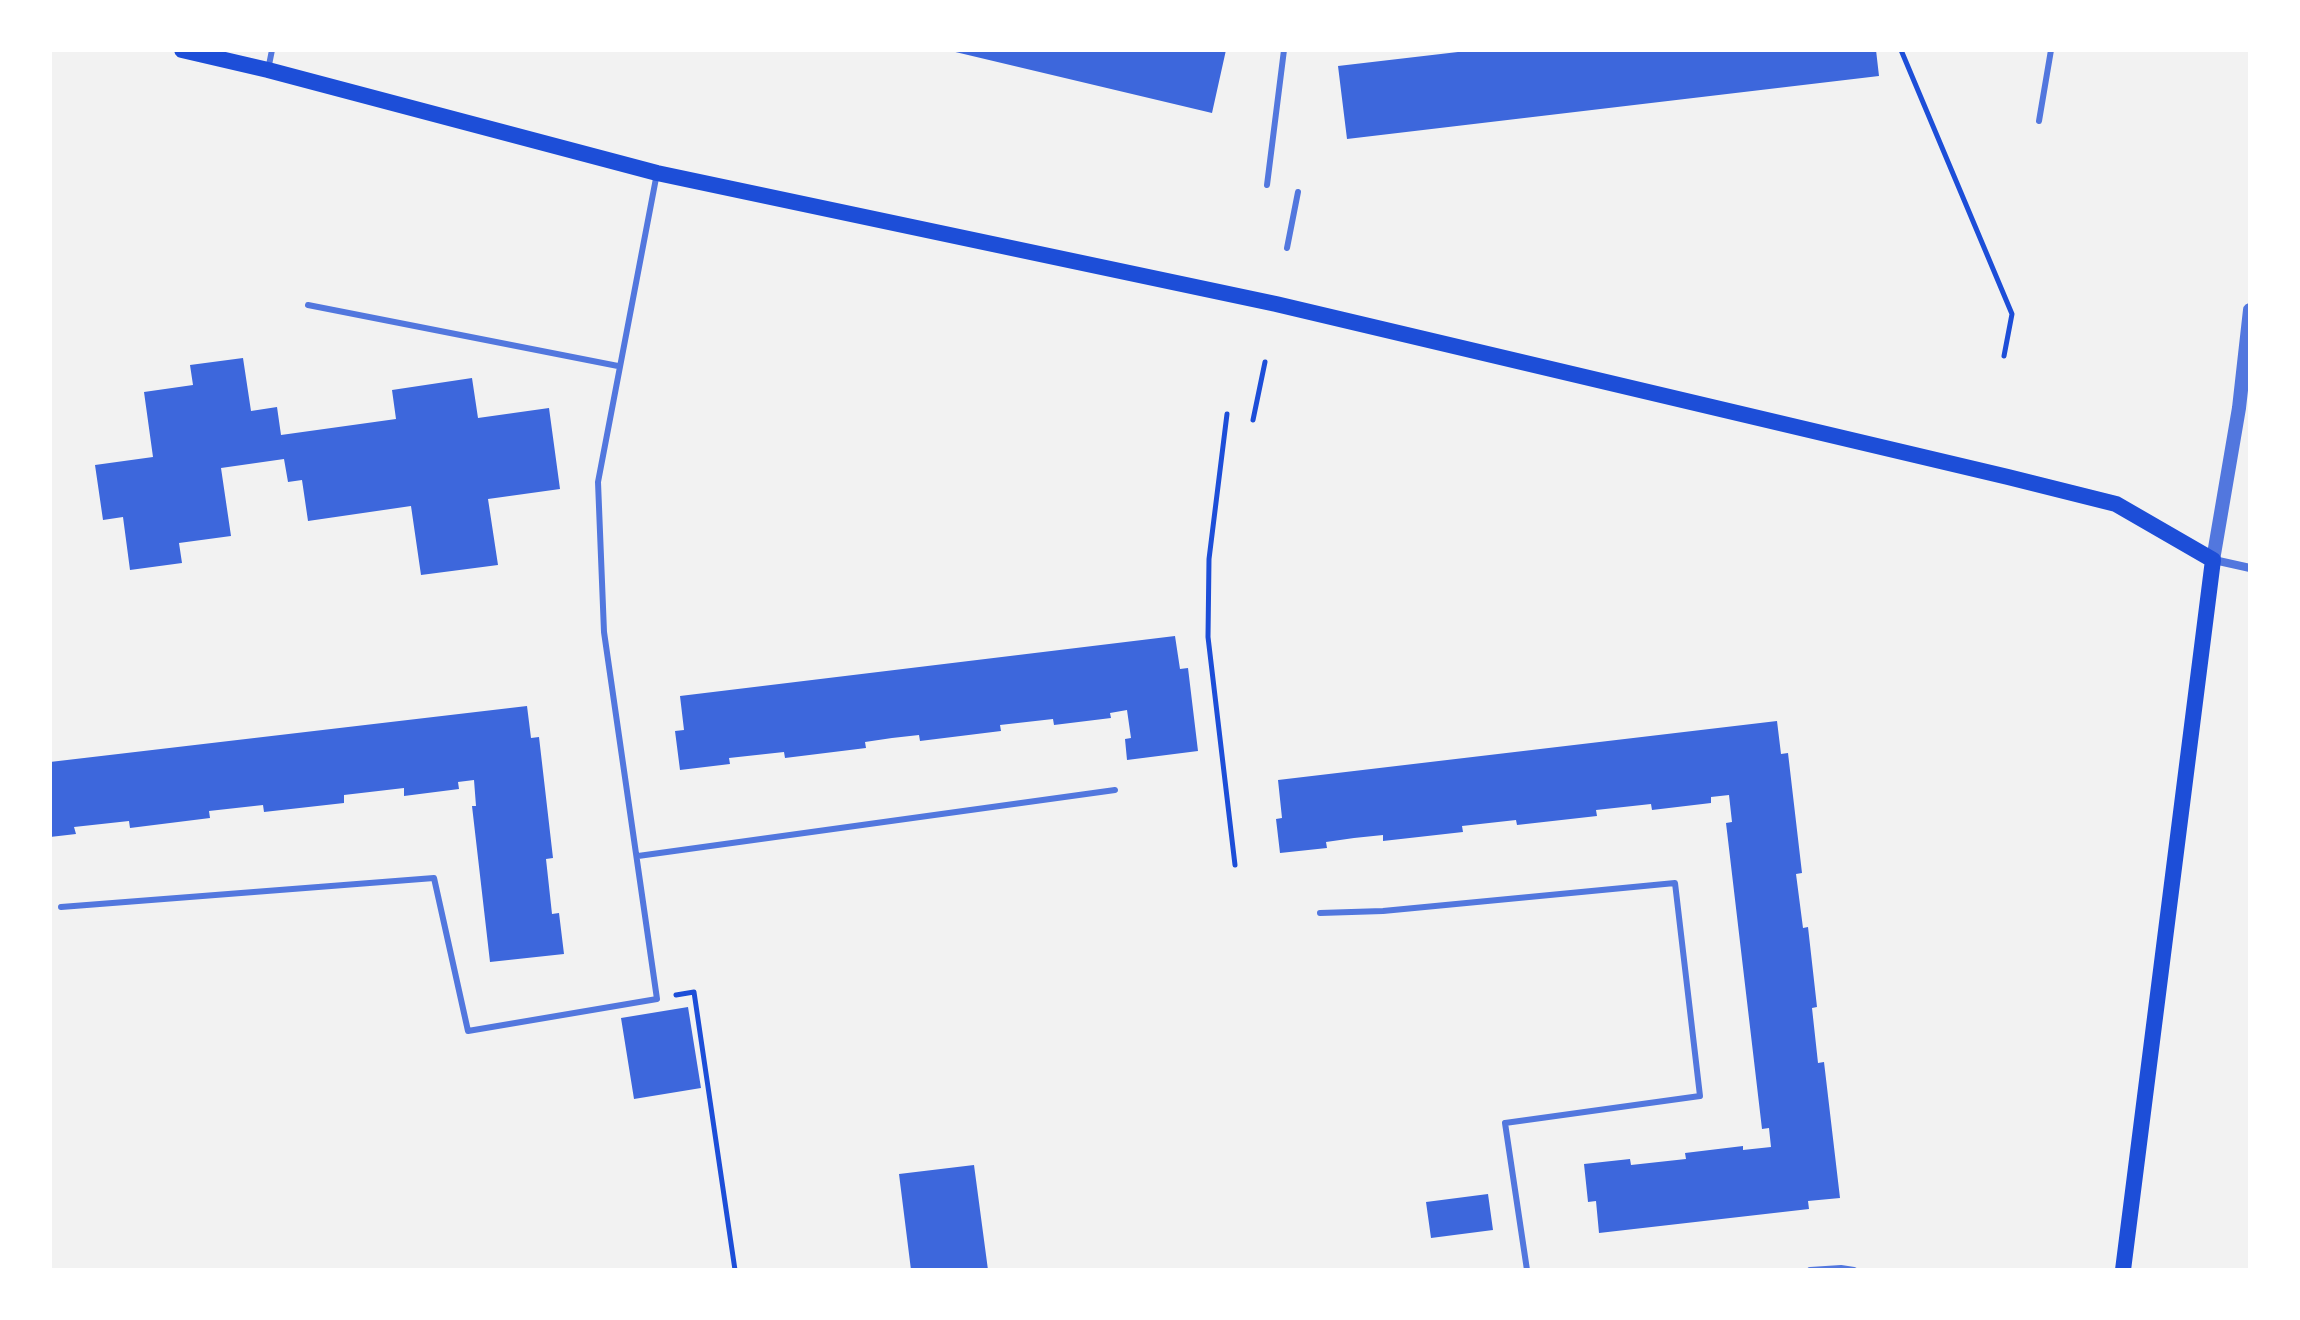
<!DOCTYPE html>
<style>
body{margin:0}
#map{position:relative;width:2300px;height:1320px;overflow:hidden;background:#f2f2f2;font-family:"Open Sans",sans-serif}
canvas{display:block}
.frame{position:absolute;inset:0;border:52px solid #fff;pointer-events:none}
</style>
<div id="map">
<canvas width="2300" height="1320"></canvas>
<div class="frame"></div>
</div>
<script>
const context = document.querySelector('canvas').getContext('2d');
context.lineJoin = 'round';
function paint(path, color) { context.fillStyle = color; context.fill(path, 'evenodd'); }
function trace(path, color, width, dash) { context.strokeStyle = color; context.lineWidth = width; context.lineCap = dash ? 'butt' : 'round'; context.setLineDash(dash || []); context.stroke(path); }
paint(new Path2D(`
 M947 50H1226L1212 113Z
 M1475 50H1876L1879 76 1347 139 1338 66Z
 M243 358 251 411 277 407 281 435 396 419 392 390 472 378 478 418 549 408 560 489 488 499 498 565 421 575 411 506 308 521 302 480 288 482 284 459 221 468 231 536 179 543 182 563 130 570 123 517 103 520 95 465 153 457 144 392 193 385 190 365Z
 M1175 636 1180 669 1188 668 1198 751 1127 760 1125 739 1131 738 1127 710 1110 713 1111 718 1054 725 1053 719 1000 725 1001 731 920 741 919 735 892 738 865 742 866 748 785 758 784 752 729 758 730 764 680 770 675 731 684 730 680 696Z
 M527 706 531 738 539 737 553 858 546 859 552 914 559 913 564 954 490 962 472 806H476L474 780 458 782 459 789 404 796V788L344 795V803L264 812 263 805 209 811 210 818 130 828 129 821 74 827 76 834 50 837V762Z
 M1777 721 1781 754 1788 753 1802 873 1796 874 1803 928 1808 927 1817 1007 1812 1008 1818 1063 1824 1062 1840 1198 1808 1201 1809 1209 1599 1233 1596 1201 1588 1202 1584 1164 1630 1159 1631 1165 1686 1159 1685 1153 1743 1146V1150L1771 1147 1769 1128 1762 1129 1726 823 1732 822 1729 795 1711 797V803L1652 810 1651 804 1596 810 1597 816 1517 825 1516 820 1462 826 1463 832 1383 841V835L1354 838 1326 842 1327 848 1280 853 1276 819 1282 818 1278 780Z
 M688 1007 701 1088 634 1099 621 1018Z
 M974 1165 988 1270H911L899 1174Z
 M1488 1194 1493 1230 1431 1238 1426 1202Z`), '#3d67dc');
trace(new Path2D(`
 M1901 50 2012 314 2004 356
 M1227 414 1209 559 1208 637 1235 865
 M1253 420 1265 362
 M676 995 694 992 735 1270`), '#1d4ed8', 5);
trace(new Path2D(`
 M268 70 272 50
 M2039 121 2051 50
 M1267 185 1284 50
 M1287 248 1298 192
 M308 305 618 366
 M638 856 1115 790
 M61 907 434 878 468 1031 657 999 604 632 598 482 657 173
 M1320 913 1383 911 1675 883 1700 1096 1505 1123 1527 1270
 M1810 1270 1841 1268 1854 1270`), '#5277de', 6);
trace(new Path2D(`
 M2214 560 2250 568`), '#5277de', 8);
trace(new Path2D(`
 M2213 560 2239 408 2250 310`), '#5277de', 14);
trace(new Path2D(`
 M182 50 268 70 657 173 1276 304 2008 477 2116 504 2213 560 2123 1270`), '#1d4ed8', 16);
</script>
